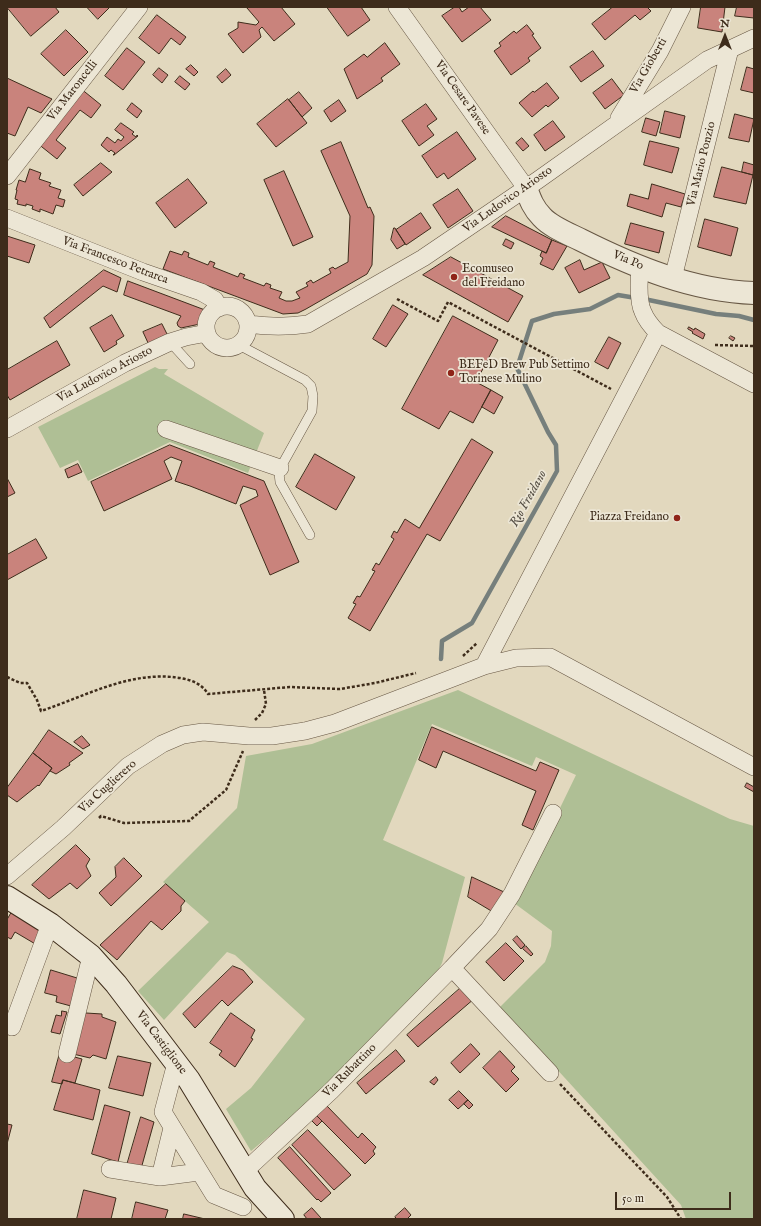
<!DOCTYPE html>
<style>
body{margin:0}
#map{position:relative;width:761px;height:1226px;overflow:hidden;background:#e2d8be;font-family:"IM FELL English",serif}
canvas{display:block}
.frame{position:absolute;inset:0;border:8px solid #3e2c1b;pointer-events:none}
.north{position:absolute;left:705px;top:16px;width:40px;height:40px;-webkit-text-stroke:3px #ece6d5;paint-order:stroke;rotate:0deg;font-size:11px;font-weight:700;line-height:16px;text-align:center;color:#3e2c1b}
.north::after{content:'';display:block;margin:auto;width:14px;height:18px;background:#3e2c1b;clip-path:polygon(50% 0,100% 100%,50% 72%,0 100%)}
.scale{position:absolute;left:615px;top:1192px;width:116px;height:18px;box-sizing:border-box;border:2px solid #3e2c1b;border-top:0;padding-left:5px;font-size:12px;line-height:14px;white-space:nowrap;color:#3e2c1b;-webkit-text-stroke:3px #ece6d5;paint-order:stroke}
</style>
<div id="map">
<canvas width="761" height="1226"></canvas>
<div class="frame"></div>
<div class="north">N</div>
<div class="scale">50 m</div>
</div>
<script>
const context = document.querySelector('canvas').getContext('2d');
context.lineJoin = 'round';
function paint(path, color) { context.fillStyle = color; context.fill(path, 'evenodd'); }
function trace(path, color, width, dash) { context.strokeStyle = color; context.lineWidth = width; context.lineCap = dash ? 'butt' : 'round'; context.setLineDash(dash || []); context.stroke(path); }
function write(font, color, halo, rows, align = 'center') {
  context.font = font + ' "IM FELL English",serif'; context.lineWidth = 3.5; context.setLineDash([]); context.textBaseline = 'middle'; context.strokeStyle = halo; context.fillStyle = color; for (const [text, x, y, turn = 0] of rows) {
    context.save(); context.translate(x, y); context.rotate((+turn || 0) * Math.PI / 180); context.textAlign = isNaN(turn) ? turn : align; if (halo) context.strokeText(text, 0, 0); context.fillText(text, 0, 0); context.restore();
  }
}
paint(new Path2D(`
 M155 367 159 369H168L164 374 264 433 248 473 170 442 88 481 78 460 60 468 38 427Z
 M458 690 730 819 754 826V1219H686L681 1205 500 1007 545 962 551 946 552 931 514 903 576 775 536 757 532 766 432 724 383 840 465 877 442 963 433 980 293 1116 251 1151 226 1109 251 1088 305 1019 235 955 227 952 164 1020 138 991 209 922 163 882 237 808 246 756 312 744Z`), '#afbf95');
trace(new Path2D(`
 M644 299 716 314 739 316 754 320
 M441 659 442 641 472 623 557 471 556 445 548 432 517 368 532 321 554 314 590 309 618 295 636 298`), '#767f7c', 4.5);
const building = new Path2D(`
 M7 7H55L59 12 31 36Z
 M87 7H110L98 19Z
 M248 7H281L295 24 274 41 262 27 259 30 261 37 243 53 228 34 238 28V22L256 25 259 22 247 8Z
 M327 7H361L370 20 348 36Z
 M455 7H459L462 12 469 7H480L491 20 462 42 442 16Z
 M613 7H647L651 11 640 20 635 15 605 40 592 24Z
 M701 7H725L722 32 698 28Z
 M737 7H754V18L735 16Z
 M157 15 186 37 180 45 171 38 159 54 139 38Z
 M527 25 534 34 532 35 541 48 528 58 530 61 511 75 494 51 501 46 499 43 514 31 516 33Z
 M66 30 88 52 64 76 41 54Z
 M385 43 400 64 381 78 383 81 357 99 344 69 364 54 367 57Z
 M127 48 145 62 123 90 105 76Z
 M593 51 604 66 581 82 570 67Z
 M191 65 198 72 194 76 186 69Z
 M747 67 754 69V93L741 90Z
 M159 68 168 75 162 83 153 75Z
 M226 69 231 75 222 83 217 77Z
 M180 76 190 84 185 90 175 82Z
 M7 78 52 99 41 113 28 107 15 136 7 133Z
 M612 79 624 95 605 109 593 93Z
 M547 83 559 98 548 107 546 105 532 117 519 103 533 91 534 92Z
 M80 88 101 105 91 118 80 110 56 140 66 148 57 159 37 143Z
 M299 92 312 108 302 117 289 100Z
 M288 99 307 123 276 147 257 124Z
 M339 100 346 111 331 122 324 111Z
 M132 103 142 111 137 118 127 110Z
 M426 104 437 119 427 126 434 135 419 146 402 121Z
 M665 111 685 116 680 138 660 133Z
 M735 114 754 119 749 142 729 138Z
 M646 118 660 122 656 136 642 132Z
 M553 121 565 137 545 151 534 135Z
 M121 123 134 132 132 134 136 137 137 135 138 136 114 155H113L115 153 111 150 109 152 101 145 107 137 115 143 118 139 121 141 124 137 115 130Z
 M457 132 476 159 448 179 444 173 437 178 422 156Z
 M522 138 529 146 523 151 516 143Z
 M650 141 679 148 672 173 644 165Z
 M341 142 368 208 370 207 374 216 372 265 367 274 306 309 298 313 283 314 163 269 170 251 182 255 184 251 189 253 188 257 208 265 210 261 215 263 213 267 238 277 240 273 245 275 243 278 264 286 266 283 271 285 270 288 282 292 279 298 286 301H292L300 298 296 292 308 286 306 283 311 280 313 283 331 273 329 269 333 267 335 269 348 262 350 216 321 151Z
 M744 162 754 165 753 175 742 172Z
 M101 163 112 172 83 196 74 185Z
 M722 167 753 175 746 204 714 197Z
 M30 169 41 173 39 179 51 183 49 186 61 190 58 198 65 200 63 207 56 205 53 214 40 209V212L32 209 33 206 26 204V206L17 204 18 200 15 199 17 190H16L19 180 25 182Z
 M284 171 313 237 293 246 264 180Z
 M188 179 207 203 175 228 156 203Z
 M652 184 685 194 681 207 666 203 662 217 627 206 630 194 648 199Z
 M458 189 473 211 448 228 433 205Z
 M421 213 431 228 406 245 396 230Z
 M506 216 552 240 546 253 492 227Z
 M705 219 738 228 731 256 698 247Z
 M631 223 664 232 659 253 625 244Z
 M394 228H395L405 244 397 249 391 240Z
 M7 236 35 245 29 263 7 256Z
 M506 239 514 243 511 249 503 245Z
 M552 240 567 246 553 270 540 264 543 258 540 256 542 251 546 253Z
 M451 257 523 296 508 322 423 275Z
 M580 260 584 270 602 262 610 278 579 293 565 268Z
 M104 270 121 278 117 292 103 286 50 328 44 318Z
 M128 281 205 310 200 324 181 328 178 326 177 323 181 316 124 295Z
 M393 305 408 314 386 347 373 339Z
 M112 315 124 336 116 341 117 344 104 352 90 328Z
 M453 316 498 340 476 382 491 390 473 423 450 411 439 429 402 409Z
 M162 324 168 336 149 345 143 332Z
 M689 327 694 330 695 328 705 334 703 339 692 333 693 332 688 329Z
 M731 336 735 338 733 341 729 338Z
 M609 337 621 343 608 369 595 362Z
 M57 341 70 365 10 400 7 395V370Z
 M491 390 503 397 494 414 482 407Z
 M472 439 493 452 440 541 427 534 370 631 348 618 356 604 353 603 357 596 360 597 375 571 372 570 376 563 379 565 394 539 391 537 394 531 397 533 405 519 419 528Z
 M170 445 264 481 299 562 270 575 240 505 258 496 256 490 243 486 236 504 190 486 175 481 182 461 171 457 164 461 172 479 104 511 91 482Z
 M315 454 355 477 336 510 296 487Z
 M78 464 82 472 68 478 65 470Z
 M7 478 15 493 7 497Z
 M36 539 47 558 7 580V555Z
 M432 727 536 771 540 762 559 770 533 830 522 825 536 791 443 751 436 768 419 760Z
 M49 730 83 753 69 763 70 765 56 774 50 771 52 768 33 753Z
 M82 736 90 745 83 749 74 742Z
 M33 753 52 768 39 786 38 785 17 802 7 795V788Z
 M747 783 754 787V792L745 787Z
 M76 845 90 859 86 866 91 876 77 889 70 883 49 899 32 885Z
 M124 858 142 876 111 906 99 893 116 877 115 867Z
 M472 877 504 892 493 912 468 897Z
 M166 884 185 901 181 906V911L162 930 151 921 117 960 100 945 159 890Z
 M13 910 45 926 37 945 15 932 11 939 7 937V920Z
 M517 936 525 945 521 949 513 940Z
 M506 943 524 961 504 981 486 962Z
 M526 946 533 954 531 956 523 949Z
 M233 966 243 970 253 982 228 1006 222 1000 195 1028 183 1014Z
 M51 970 77 978 71 1006 56 1002 57 996 45 993Z
 M464 985 475 998 418 1047 407 1035Z
 M62 1011 67 1012 60 1034 51 1032 56 1015 61 1016Z
 M86 1013 102 1014V1017L116 1022 106 1059 93 1055 90 1058 73 1054Z
 M231 1013 255 1030 251 1038 253 1039 235 1067 219 1055 222 1051 210 1043Z
 M471 1044 480 1054 460 1073 451 1063Z
 M396 1050 405 1061 366 1094 357 1083Z
 M500 1051 515 1067 511 1071 519 1079 506 1092 483 1068Z
 M60 1053 82 1059 75 1083 63 1080 62 1084 52 1082Z
 M118 1056 151 1063 143 1096 109 1088Z
 M436 1077 438 1080 434 1085 430 1082Z
 M63 1080 100 1090 93 1120 54 1110Z
 M459 1091 468 1100 458 1109 449 1100Z
 M468 1100 473 1105 469 1109 464 1104Z
 M105 1105 130 1112 118 1162 92 1154Z
 M327 1106 358 1138 362 1133 376 1147 373 1151 375 1154 365 1164 317 1116Z
 M317 1116 322 1121 317 1126 312 1121Z
 M141 1117 154 1122 141 1169 127 1165Z
 M7 1124 12 1125 7 1144Z
 M308 1130 351 1175 334 1190 292 1145Z
 M290 1147 331 1193 321 1202 318 1199 317 1200 278 1158Z
 M84 1190 116 1198 111 1219H77Z
 M136 1202 168 1210 165 1219H132Z
 M312 1208 321 1218 320 1219H307L304 1215Z
 M405 1208 411 1215 407 1219H397L395 1217Z
 M184 1214 205 1219H183Z`);
paint(building, '#c9837c');
trace(building, '#3e2c1b', 1);
const service = new Path2D(`
 M170 342 190 364
 M239 345 305 380 311 386 313 396 312 411 282 465 279 473 280 482 310 535`);
const minor = new Path2D(`
 M397 7 526 188
 M619 118 660 51 682 7
 M7 176 139 7
 M7 218 143 272 201 292 215 300 219 308
 M640 267C639 279 638 302 643 312 646 320 652 327 658 333L754 384
 M673 278 730 49
 M206 327a21 21 0 1 1 42 0a21 21 0 1 1-42 0Z
 M248 324C269 327 288 327 308 324L423 258 538 180 707 60 754 38
 M7 429 125 363 170 342 186 337 207 333
 M166 429 280 468
 M484 666 658 333
 M7 876 63 828 128 766 162 744 183 735 203 732 249 736H272L305 731 335 723 484 666 516 658 550 657 754 767
 M452 968 489 929 512 894 553 813
 M12 1027 50 924
 M67 1054 91 956
 M176 1063 163 1112 214 1195 243 1207
 M110 1169 160 1177 199 1172
 M245 1171 331 1091 452 968 550 1073
 M160 1177 172 1128`);
const tertiary = new Path2D(`
 M526 188C530 199 533 208 542 217 551 227 569 234 581 240 635 267 693 291 754 293`);
const secondary = new Path2D(`
 M7 897 50 924 91 956 116 984 189 1080 255 1188 283 1219`);
trace(service, '#675744', 10);
trace(minor, '#675744', 18);
trace(tertiary, '#675744', 24);
trace(secondary, '#3e2c1b', 24);
trace(new Path2D(`
 M397 299 438 321 448 302 611 389
 M715 345 754 346
 M463 656 477 643
 M7 677 20 683H27L37 700 41 711C86 696 131 670 180 678 192 680 202 684 208 694L290 687 340 689 375 683 416 673
 M255 720 262 713 266 704 264 690
 M99 818 101 816 124 823 189 821 226 790 243 751
 M560 1084 667 1197 681 1219`), '#3e2c1b', 2.5, [3, 2]);
trace(service, '#ece6d5', 9);
trace(minor, '#ece6d5', 17);
trace(tertiary, '#ece6d5', 22);
trace(secondary, '#ece6d5', 22);
for (const [x, y, r, color] of [
 [454,277,4,"#8f2418"],
 [451,373,4,"#8f2418"],
 [677,518,4,"#8f2418"]
]) { const dot = new Path2D(); dot.arc(x, y, r, 0, 2 * Math.PI); context.fillStyle = color; context.fill(dot); trace(dot, '#ece6d5', 1.5); }
write('12px', '#3e2c1b', '#ece6d5', [
 ["Via Gioberti",649,66,-60],
 ["Via Maroncelli",73,91,-52],
 ["Via Cesare Pavese",462,98,55],
 ["Via Mario Ponzio",702,164,-76],
 ["Via Ludovico Ariosto",508,200,-35],
 ["Via Francesco Petrarca",115,261,21],
 ["Via Po",628,261,23],
 ["Via Ludovico Ariosto",105,375,-28],
 ["Via Cuglierero",108,787,-42],
 ["Via Castiglione",161,1043,53],
 ["Via Rubattino",350,1071,-45]
]);
write('12px', '#3e2c1b', '#ece6d5', [
 ["Ecomuseo",462,270],
 ["del Freidano",462,284],
 ["BEFeD Brew Pub Settimo",459,366],
 ["Torinese Mulino",459,380],
 ["Piazza Freidano",669,518,"right"]
], 'left');
write('italic 13px', '#554e44', '#ece6d5', [
 ["Rio Freidano",529,499,-61]
]);
</script>
